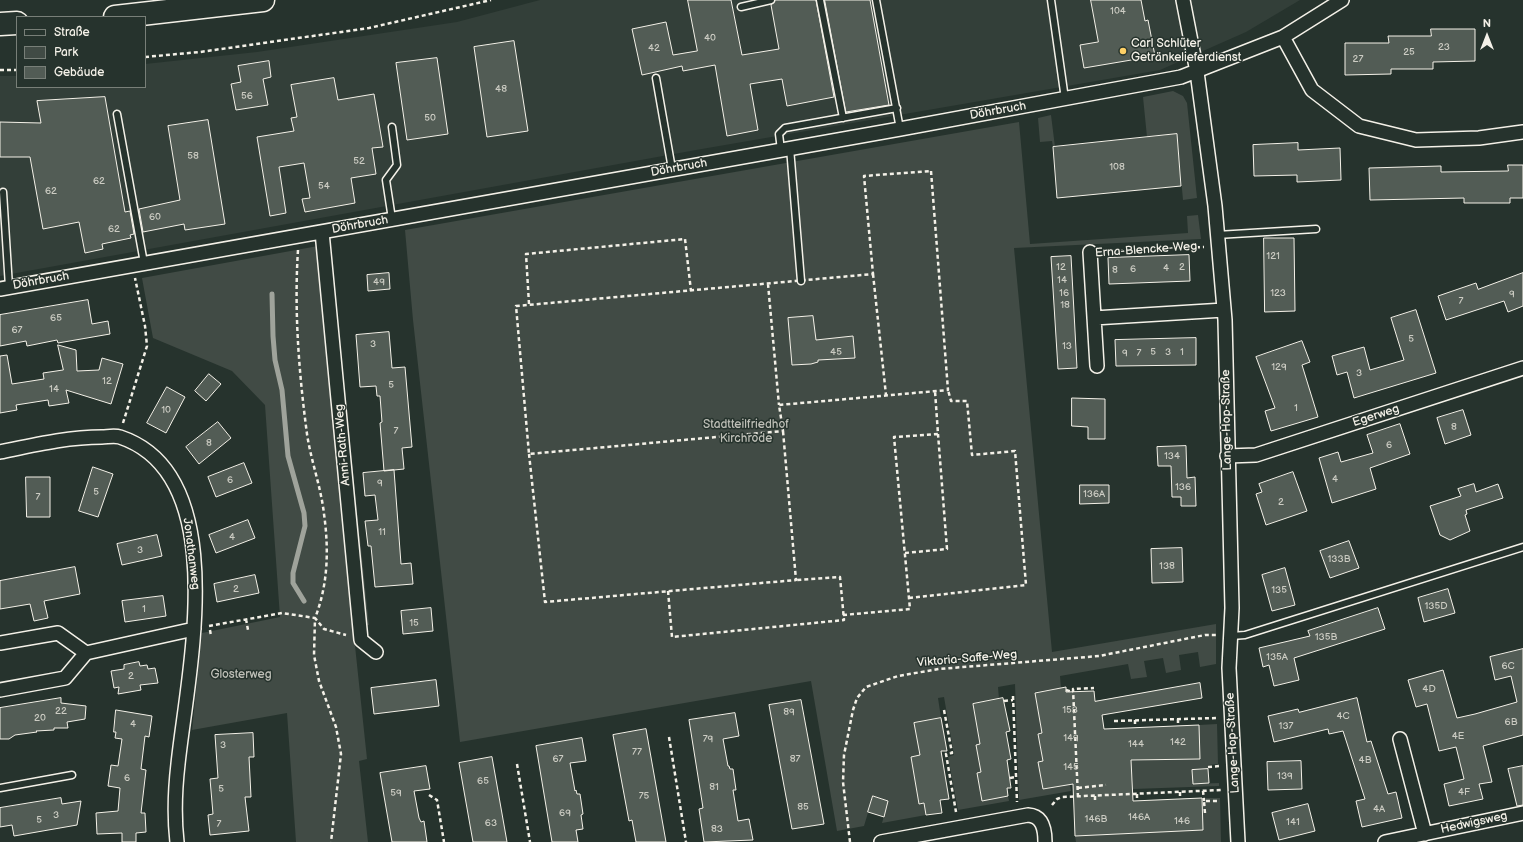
<!DOCTYPE html>
<meta charset="utf-8">
<style>
body{margin:0}
#map{position:relative;width:1523px;height:842px;overflow:hidden;background:#26332d;font-family:"Balsamiq Sans",sans-serif}
canvas{display:block}
.legend{position:absolute;left:16px;top:16px;width:130px;height:72px;box-sizing:border-box;background:#26332d;border:1px solid #787f78;margin:0;padding:5px 7px;list-style:none;font-size:12px;color:#f4f1e8}
.legend li{display:flex;align-items:center;gap:8px;height:20px}
.legend b{width:20px;border:1px solid #787f78}
.north{position:absolute;left:1467px;top:16px;width:40px;height:40px;-webkit-text-stroke:3px #26332d;paint-order:stroke;rotate:0deg;font-size:11px;font-weight:700;line-height:16px;text-align:center;color:#f4f1e8}
.north::after{content:'';display:block;margin:auto;width:14px;height:18px;background:#f4f1e8;clip-path:polygon(50% 0,100% 100%,50% 72%,0 100%)}
</style>
<div id="map">
<canvas width="1523" height="842"></canvas>
<ul class="legend">
<li><b style="height:5px;background:#26332d"></b>Straße</li>
<li><b style="height:11px;background:#414b45"></b>Park</li>
<li><b style="height:11px;background:#525c55"></b>Gebäude</li>
</ul>
<div class="north">N</div>
</div>
<script>
const context = document.querySelector('canvas').getContext('2d');
context.lineJoin = 'round';
function paint(path, color) { context.fillStyle = color; context.fill(path, 'evenodd'); }
function trace(path, color, width, dash) { context.strokeStyle = color; context.lineWidth = width; context.lineCap = dash ? 'butt' : 'round'; context.setLineDash(dash || []); context.stroke(path); }
function write(font, color, halo, rows, align = 'center') {
  context.font = font + ' "Balsamiq Sans",sans-serif'; context.lineWidth = 3; context.setLineDash([]); context.textBaseline = 'middle'; context.strokeStyle = halo; context.fillStyle = color; for (const [text, x, y, turn = 0] of rows) {
    context.save(); context.translate(x, y); context.rotate((+turn || 0) * Math.PI / 180); context.textAlign = isNaN(turn) ? turn : align; if (halo) context.strokeText(text, 0, 0); context.fillText(text, 0, 0); context.restore();
  }
}
paint(new Path2D(`
 M540 0H1300L1246 32 1160 70 696 150 0 276V76H17V87H145V64L257 52 457 22Z`), '#333f39');
paint(new Path2D(`
 M1173 91 1183 96 1187 103 1197 198 1183 200 1177 134 1147 137 1143 97Z
 M1051 115 1055 147H1053L1052 141 1040 142 1038 118Z
 M1019 122 1030 244 1188 233 1187 216 1198 215 1201 239 1014 248 1052 652 1216 624V664L1200 667 1198 652 1179 655 1181 670 1166 673 1163 658 1144 661 1147 677 1131 679 1128 664 1060 676 1061 688 1035 692 1042 733 1038 734 1043 761V789L1070 785 1071 791 1019 800 1015 684 998 687 999 699 973 704 980 744 976 745 981 772 977 773 982 800 1008 796 1009 801 958 810 948 757 954 755 944 697 938 698 941 718 915 723 920 755 911 757 920 804 924 803 926 815 882 823 888 801 873 796 864 826 837 831 811 681 460 742 413 320 405 230Z
 M329 244 369 625 353 627 367 759 359 761 368 842H296L287 713 192 730 202 633 280 617 265 405 232 371 153 338 142 278Z
 M1217 724 1218 764 1208 765V769L1192 770 1193 784 1219 783V786L1133 789 1132 774H1116L1115 761 1199 759V725Z
 M1202 798H1220L1221 842H1076L1075 836 1203 830Z`), '#414b45');
trace(new Path2D(`
 M272 294 273 336 275 360 282 390 288 456 304 513 305 526 293 573V583L304 601`), '#9fa39b', 5);
const building = new Path2D(`
 M688 0H731L742 55 779 49 771 5 775 0H816L834 97 787 106 782 79 750 84 758 130 727 136 715 65 683 71 682 66 642 75 632 29 666 22 673 55 697 51Z
 M825 0H870L889 105 846 112Z
 M1091 0H1141L1145 21 1148 20 1155 56 1084 68 1080 45 1098 42Z
 M1431 29H1475V61L1433 62V69H1391V74L1345 75V43H1389L1388 36H1431Z
 M514 41 528 131 487 137 474 47Z
 M437 58 448 134 407 140 396 63Z
 M269 61 271 77 263 79 268 105 236 110 231 84 241 82 238 66Z
 M334 78 338 100 374 94 383 147 372 148 376 174 351 178 355 203 305 212 302 199 310 198 304 163 279 167 286 213 270 216 257 137 294 131 291 118 297 117 291 85Z
 M105 97 125 212 130 211 134 234 130 235 131 238 102 244 103 249 85 253 79 222 43 229 30 157H0V122L41 123 37 101Z
 M208 120 225 224 185 230 184 224 143 232 139 209 180 200 168 126Z
 M1177 134 1181 186 1057 198 1053 147Z
 M1298 143V150L1340 148 1341 180 1297 182V175L1254 176 1253 145Z
 M1508 165H1523V198H1510V203H1464V198L1370 200 1369 168 1441 166V172L1508 171Z
 M1264 238H1294L1295 311 1265 312Z
 M1189 255 1190 281 1109 284 1108 258Z
 M1071 256 1077 368 1058 369 1051 257Z
 M389 273 390 289 368 291 367 275Z
 M1523 273V306L1508 312 1504 301 1446 320 1438 296 1476 283 1478 289Z
 M88 300 92 324 108 321 110 334 58 343 57 340 27 346 26 341 0 346V315Z
 M1416 310 1436 373 1354 398 1347 372 1337 375 1332 356 1364 347 1370 370 1404 360 1391 318Z
 M813 316 816 340 853 336 855 358 818 360V362L811 364 792 365 788 318Z
 M389 332 392 368 405 367 412 447 402 448 404 469 384 471 380 423 382 422 380 396H377L376 386 360 387 356 335Z
 M1196 338V365L1116 366 1115 340Z
 M1302 341 1310 362 1302 365 1318 417 1271 431 1265 411 1275 408 1256 357Z
 M58 345 76 350 77 371 99 370 102 358 123 364 111 404 66 390 69 403 49 406 48 400 16 405 17 410 0 413V356L7 355 12 384 44 379 43 373 63 370Z
 M209 374 221 384 206 401 195 391Z
 M167 387 185 397 166 433 147 423Z
 M1072 398 1105 399V439H1088V427L1072 426Z
 M1463 410 1471 435 1445 444 1437 418Z
 M218 422 231 438 199 464 186 447Z
 M1400 424 1410 454 1370 468 1376 489 1332 503 1319 458 1338 452 1341 462 1373 453 1367 435Z
 M1186 446 1187 478 1195 477 1196 506H1181V497H1172L1171 466H1158L1157 447Z
 M244 463 252 483 216 497 208 477Z
 M93 467 113 474 98 517 79 511Z
 M394 470 401 564 411 563 413 584 375 587 371 546H368L365 521 378 520 375 495 365 496 363 473Z
 M1293 472 1307 511 1266 525 1256 494 1262 492 1259 484Z
 M26 477H50V517H27Z
 M1474 484 1476 492 1498 484 1503 498 1466 510 1467 514 1465 515 1470 531 1450 540 1440 535 1430 506 1461 496 1458 489Z
 M1080 485H1109V503L1080 504Z
 M248 520 255 538 216 553 209 535Z
 M157 535 162 556 122 565 117 544Z
 M1349 541 1359 568 1330 578 1320 551Z
 M1182 548 1183 582 1152 583 1151 549Z
 M75 567 80 594 44 601 48 618 34 621 30 604 0 609V581Z
 M1285 568 1295 605 1272 611 1262 575Z
 M255 575 259 593 217 602 214 584Z
 M1448 589 1455 613 1424 622 1418 598Z
 M163 596 166 616 125 622 122 601Z
 M431 608 433 631 403 634 401 611Z
 M1378 608 1385 629 1294 658 1299 680 1274 686 1269 665 1263 667 1259 648 1310 636 1308 631Z
 M1523 649V735L1483 746 1492 782 1479 784 1483 799 1449 806 1444 784 1464 779 1456 747 1439 751 1427 704 1416 707 1408 680 1443 670 1457 718 1475 714 1517 702 1511 676 1495 680 1490 657Z
 M139 662 140 666 147 665 148 669 155 668 158 683 140 685 141 690 118 694 119 687 114 688 111 671 124 669V665Z
 M436 680 439 706 374 714 371 688Z
 M1200 683 1202 698 1102 715 1104 729 1199 725 1200 759 1131 760 1133 801 1202 798 1203 830 1075 836 1073 784 1043 789 1038 762 1043 761 1038 734 1042 733 1035 693 1066 687V692L1094 691 1095 701Z
 M61 698V703L86 706 85 719 67 722 68 728H54V730L36 731 37 732 15 735 9 739H0V708Z
 M1003 698 1010 731 1006 732 1011 759 1007 760 1011 788H1007L1008 796 982 801 977 773 981 772 976 745 980 744 973 704Z
 M1357 698 1367 742 1371 741 1388 794 1396 792 1402 818 1362 827 1356 801 1365 799 1343 731 1329 734 1328 729 1274 742 1268 716 1298 709 1299 712Z
 M801 700 824 824 792 829 769 705Z
 M116 710 152 716 149 737 145 736 141 769 146 770 141 813H145L146 832 136 833V842H122V833L97 834 96 813 118 811 120 788 108 786 111 765 118 766 122 739 115 738 116 732H114Z
 M735 713 739 736 723 739 728 766H729L730 769H733L736 790H733L738 821 749 819 753 840 704 842 699 809 703 808 689 720Z
 M941 718 947 751H941L949 799 940 800 942 813 926 815 924 803 919 804 911 757 920 755 914 723Z
 M646 729 666 842H636L632 820 629 821 613 735Z
 M253 733 254 757H249L251 797H245L249 831 210 835 208 815 213 814 210 779 218 778 215 735Z
 M582 738 586 761 570 763 575 791 576 790 577 794H580L583 814 581 815 583 829 576 830 578 842H552L536 746Z
 M492 757 507 842H473L459 763Z
 M1301 761 1302 789 1268 790 1267 762Z
 M426 766 430 789 414 791 419 818 421 822 424 821 427 842H392L380 773Z
 M1523 766V805L1517 806 1508 769Z
 M1208 769 1209 783 1193 784 1192 770Z
 M873 796 888 801 884 817 868 812Z
 M61 798 62 804 81 801 77 825 14 836 12 825 0 827V808Z
 M1308 804 1315 831 1279 840 1272 813Z`);
paint(building, '#525c55');
trace(building, '#f4f1e8', 1);
const lane = new Path2D(`
 M820 0 843 118
 M876 0 900 129
 M1051 0 1065 99
 M741 7 771 0
 M656 78 672 169
 M117 114 144 263
 M392 127 397 165 386 180 392 219
 M790 148 801 281
 M781 150 779 134 785 128 897 108
 M3 192 9 287
 M1217 235 1316 229
 M1231 636 1245 635 1523 547
 M0 788 72 775`);
const street = new Path2D(`
 M1183 0 1197 72 1215 206 1225 320 1232 608 1229 668 1238 842
 M1283 37 1312 90 1359 126 1416 140 1479 138 1523 132
 M322 232 361 640 376 652
 M1090 252 1097 366
 M0 289 900 129 1181 77 1283 37 1342 0
 M1094 318 1224 310
 M0 452C34 445 67 437 102 437 107 437 114 435 120 437 234 475 187 676 178 764 175 790 174 816 177 842
 M1227 456 1256 455 1523 368
 M0 643 58 633 86 653
 M0 690 65 678 86 653 194 629
 M1400 739 1425 834
 M881 842 1028 815C1043 816 1045 830 1045 842
 M1385 842 1523 813`);
const highway = new Path2D(`
 M115 17 263 0
 M0 24 17 23`);
trace(lane, '#f4f1e8', 9);
trace(street, '#f4f1e8', 16);
trace(highway, '#f4f1e8', 25);
trace(new Path2D(`
 M145 57 200 52 369 28 491 0
 M0 70H17
 M931 171 948 390 779 405 783 431 529 454 516 306 873 274 864 176Z
 M298 250C294 311 299 374 307 434 311 461 321 487 324 514 329 550 328 585 315 618L324 629 346 635
 M1105 251 1204 247
 M873 274 886 395
 M768 284 779 405
 M529 304 526 254 685 239 691 291
 M123 423 147 346 145 326 135 278
 M529 454 545 602 796 580 783 431
 M905 553 947 549 938 434
 M668 591 672 637 844 620 840 577 796 580
 M909 598 1026 585 1015 451 972 455 967 401H951L948 390
 M843 615 910 609 894 437 938 434 935 391
 M246 619 248 630
 M209 626 282 613 315 618 314 655 319 681 336 727 341 754 331 842
 M210 630 211 636
 M1066 690 1073 692
 M1013 696 1017 802
 M1004 701 1013 700
 M944 710 952 753 946 754 956 812
 M1178 719V725
 M1135 720V727
 M1114 721 1217 718
 M669 737 686 842
 M517 764 530 842
 M1208 767 1220 766
 M1010 778 1016 777
 M1078 788 1106 785
 M1203 791 1204 801
 M1180 792V799
 M1137 794V801
 M429 795 437 800 444 842
 M1095 796V803
 M1078 797 1073 689 1094 688
 M1052 805 1057 799 1062 797 1221 790
 M1205 813 1204 801H1218
 M850 842 843 782 844 755 853 710 857 698 866 687 898 676 939 669 1099 656 1205 635H1216`), '#f4f1e8', 2.5, [4, 3]);
trace(lane, '#26332d', 6);
trace(street, '#26332d', 13);
trace(highway, '#26332d', 22);
for (const [x, y, r, color] of [
 [1123,51,4,"#ffd166"]
]) { const dot = new Path2D(); dot.arc(x, y, r, 0, 2 * Math.PI); context.fillStyle = color; context.fill(dot); trace(dot, '#26332d', 1.5); }
write('10px', '#ccccc3', null, [
 ["104",1118,11],
 ["40",710,38],
 ["23",1444,47],
 ["42",654,48],
 ["25",1409,52],
 ["27",1358,59],
 ["48",501,89],
 ["56",247,96],
 ["50",430,118],
 ["58",193,156],
 ["52",359,161],
 ["108",1117,167],
 ["62",99,181],
 ["54",324,186],
 ["62",51,191],
 ["60",155,217],
 ["62",114,229],
 ["121",1273,256],
 ["12",1061,267],
 ["2",1182,267],
 ["4",1166,268],
 ["6",1133,269],
 ["8",1115,270],
 ["14",1062,280],
 ["49",379,282],
 ["16",1064,293],
 ["123",1278,293],
 ["9",1512,294],
 ["7",1461,301],
 ["18",1065,305],
 ["65",56,318],
 ["67",17,330],
 ["5",1411,339],
 ["3",373,344],
 ["13",1067,346],
 ["45",836,352],
 ["5",1153,352],
 ["3",1168,352],
 ["1",1182,352],
 ["9",1125,353],
 ["7",1139,353],
 ["129",1279,367],
 ["3",1359,373],
 ["12",107,381],
 ["5",391,385],
 ["14",54,389],
 ["1",1296,408],
 ["10",166,410],
 ["8",1454,427],
 ["7",396,431],
 ["8",209,443],
 ["6",1389,445],
 ["134",1172,456],
 ["4",1335,479],
 ["6",230,480],
 ["9",380,483],
 ["136",1183,487],
 ["5",96,492],
 ["136A",1094,494],
 ["7",38,497],
 ["2",1281,502],
 ["11",382,532],
 ["4",232,537],
 ["3",140,550],
 ["133B",1339,559],
 ["138",1167,566],
 ["2",236,589],
 ["135",1279,590],
 ["135D",1436,606],
 ["1",144,609],
 ["15",414,623],
 ["135B",1326,637],
 ["135A",1277,657],
 ["6C",1508,666],
 ["2",131,676],
 ["4D",1429,689],
 ["153",1070,710],
 ["22",61,711],
 ["89",789,712],
 ["4C",1343,716],
 ["20",40,718],
 ["6B",1511,722],
 ["4",133,724],
 ["137",1286,726],
 ["4E",1458,736],
 ["149",1071,738],
 ["79",708,739],
 ["142",1178,742],
 ["144",1136,744],
 ["3",223,745],
 ["77",637,752],
 ["67",558,759],
 ["87",795,759],
 ["4B",1365,760],
 ["145",1071,767],
 ["139",1285,776],
 ["6",127,778],
 ["65",483,781],
 ["81",714,787],
 ["5",221,789],
 ["4F",1464,792],
 ["59",396,793],
 ["75",644,796],
 ["85",803,807],
 ["4A",1379,809],
 ["69",565,813],
 ["3",56,815],
 ["146A",1139,817],
 ["146B",1096,819],
 ["5",39,820],
 ["146",1182,821],
 ["141",1293,822],
 ["63",491,823],
 ["7",219,824],
 ["83",717,829]
]);
write('12px', '#f4f1e8', '#26332d', [
 ["Carl Schlüter",1131,44],
 ["Getränkelieferdienst",1131,58]
], 'left');
write('12px', '#f4f1e8', '#26332d', [
 ["Döhrbruch",998,111,-10],
 ["Döhrbruch",679,168,-10],
 ["Döhrbruch",360,225,-10],
 ["Erna-Blencke-Weg",1146,250,-4],
 ["Döhrbruch",41,281,-10],
 ["Egerweg",1376,416,-18],
 ["Lange-Hop-Straße",1227,420,-91],
 ["Anni-Rath-Weg",343,445,-95],
 ["Jonathanweg",191,554,83],
 ["Viktoria-Saffe-Weg",967,659,-5],
 ["Lange-Hop-Straße",1233,743,-93],
 ["Hedwigsweg",1474,823,-12]
]);
write('12px', '#bebfb7', '#26332d', [
 ["Stadtteilfriedhof",746,425],
 ["Kirchrode",746,439],
 ["Glosterweg",241,675]
]);
</script>
